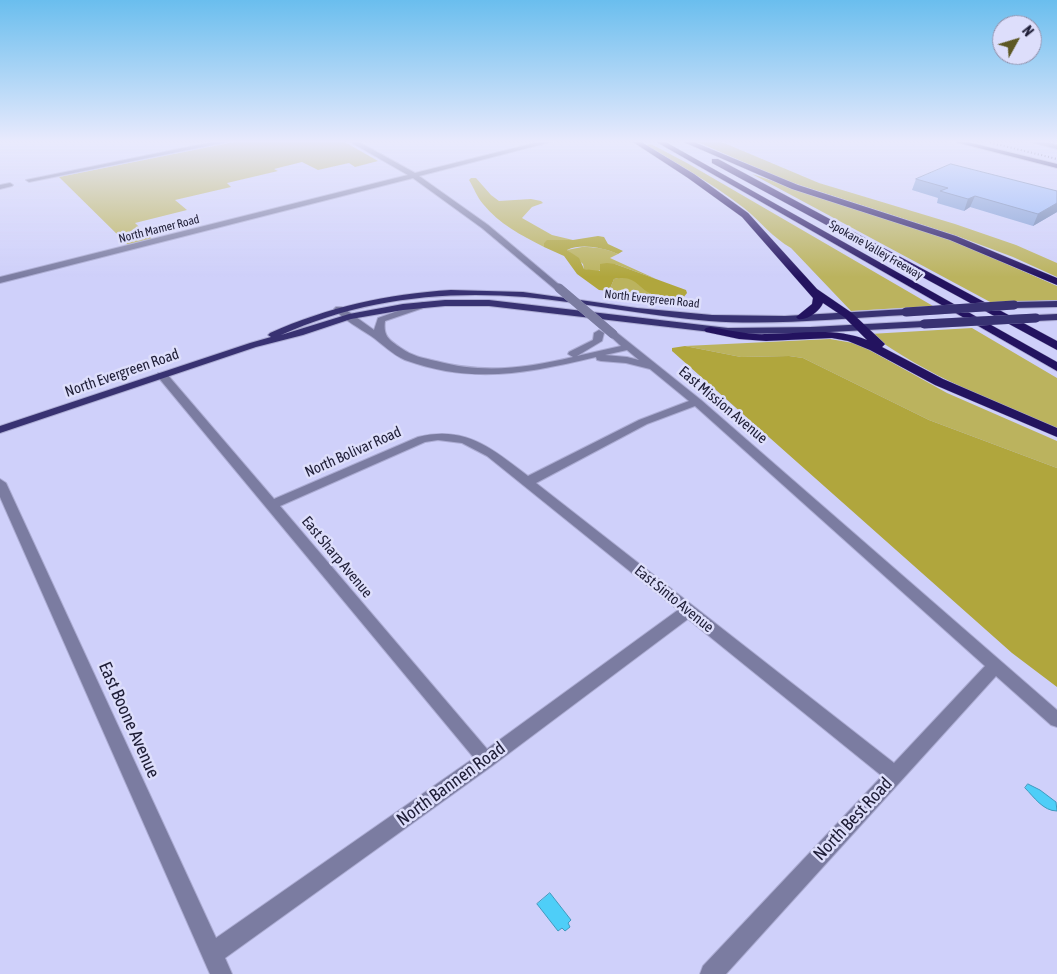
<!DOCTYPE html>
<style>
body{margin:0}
#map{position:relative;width:1057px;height:974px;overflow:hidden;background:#cfd0fa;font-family:"Asap Condensed",sans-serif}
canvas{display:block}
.north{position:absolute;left:992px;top:15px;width:50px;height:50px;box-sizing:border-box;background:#dddefb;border:1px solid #9191ac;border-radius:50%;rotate:51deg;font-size:14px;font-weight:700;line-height:20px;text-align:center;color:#1e1d36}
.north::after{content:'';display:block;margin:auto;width:18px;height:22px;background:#5d5824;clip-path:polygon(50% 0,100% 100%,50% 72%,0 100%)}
</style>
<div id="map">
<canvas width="1057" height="974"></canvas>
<div class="north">N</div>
</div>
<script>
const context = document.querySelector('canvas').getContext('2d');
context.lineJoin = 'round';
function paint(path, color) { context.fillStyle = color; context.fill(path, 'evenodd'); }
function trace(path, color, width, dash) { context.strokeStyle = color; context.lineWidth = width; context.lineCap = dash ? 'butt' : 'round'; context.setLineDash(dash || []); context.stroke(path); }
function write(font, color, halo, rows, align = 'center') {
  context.font = font + ' "Asap Condensed",sans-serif'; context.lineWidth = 5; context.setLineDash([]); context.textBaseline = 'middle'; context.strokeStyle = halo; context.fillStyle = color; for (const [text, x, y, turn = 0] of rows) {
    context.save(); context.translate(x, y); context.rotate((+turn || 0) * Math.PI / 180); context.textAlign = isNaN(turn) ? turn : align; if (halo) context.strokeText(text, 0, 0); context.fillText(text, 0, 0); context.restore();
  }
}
paint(new Path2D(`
 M244 140H341L378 161 355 167 349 163 318 170 302 162 274 169 278 171 227 183 231 187 175 200 187 210 135 223 152 239 128 245 59 177Z
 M693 140H717L819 183 955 224 1016 245 1057 263V277L1013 257 957 236 787 181Z
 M651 144 687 163 933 306 851 311 791 248C773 238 760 221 744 208 713 184 679 165 646 145Z
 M752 174 959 243 1057 286V300L992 303Z
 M471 178H476L491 195 499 201 531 199 541 201 543 203 532 207 522 218 552 235 573 240H558L544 243V247C521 235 499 224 483 204 477 197 474 188 469 180Z
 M582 247C595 247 605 248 618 254L610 258 656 279 615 264 596 272 584 269 583 264 567 250Z
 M623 277 633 279 655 295 609 291 614 279Z
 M972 328 1057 378V429C992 401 928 376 870 334Z
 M830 339 853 343 864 347 947 393 1057 441V468L929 420 803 358 789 356 741 357 685 346Z`), '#bbb35e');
paint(new Path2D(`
 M598 236 604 237 608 244 623 251 618 254C603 248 582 243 567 250L579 258 584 269 600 271V264L607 263 615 264 686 290 687 293 683 298C674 297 663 298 654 295 637 289 637 274 614 279L609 291 599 290 577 274 564 256 544 247V243L547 240H573Z
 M685 346 741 357 789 356 803 358 929 420 1057 468V687L1012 653 672 351V348Z`), '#b0a63d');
const water = new Path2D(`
 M1028 784 1040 790 1056 802 1057 811C1043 811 1034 797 1025 788Z
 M550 893 571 920 568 923 570 927 565 931 562 928 558 931 537 904Z`);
paint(water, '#4ecef8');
trace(water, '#4099be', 1);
const minor = new Path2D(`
 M223 140H237L29 182 26 180Z
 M347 140H355L415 173 547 140H558L419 176 488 225 563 288 556 290 482 228 413 178 0 283V277L408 175Z
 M1024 140H1036L1057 145V149Z
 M10 183 13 185 12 186 0 189V185Z
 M423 302 426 303V307L385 321C383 336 389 340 401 348 412 356 423 358 436 361 484 374 526 368 573 357L568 354 569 352 593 340 594 333 599 330 604 333 602 341 577 356 621 346 608 334 613 331 616 332 701 400 1057 710V727L1051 725 996 676 726 974H700L703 966 882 776 688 619 492 766 225 958 232 974H210L0 497V479L6 483 216 938 474 758 158 377 157 375 158 373H166L274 499 418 437C466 425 492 449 528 476L639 420 689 401 650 369 626 363 601 361 597 360 596 357C528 373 473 385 405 360 393 355 381 343 371 336 359 328 344 320 334 309L336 307H342L374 330 378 318ZM627 350 639 360 627 357 605 355ZM695 406 985 666 894 763 536 483 647 424ZM438 440 462 443 487 456 678 610 487 749 280 506 425 442Z`);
const major = new Path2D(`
 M948 140H959L1057 164V168Z
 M451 290 523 292 637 308 712 315 785 316 906 309 911 312 906 315C841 318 775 326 709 321 648 316 587 303 525 297 441 290 358 300 281 335L349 314 403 304 445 300H489L728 328 811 327 924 321 929 324 924 327 811 333 728 334 489 306H445L403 310 351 319 303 335 256 347 0 433V426L250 343 271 337 268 335 270 333C328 307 387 294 451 290Z
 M1057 301V307L1014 308 1009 305 1014 302Z
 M1057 314V320L1036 321 1031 318 1036 315Z`);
const highway = new Path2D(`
 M630 140H638L694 174 748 213 817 289 852 313 885 344 882 347 943 379 1057 428V437L935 385 870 350 848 341 832 338 766 341 739 339 706 332 704 330 706 328 710 327C729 330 748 335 767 334 801 334 834 327 867 340L844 317 823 303C820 311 807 321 798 319L796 317 812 304 813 298 742 217 688 178Z
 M653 140H662L1057 362V371Z
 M679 140H689L798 185 956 236 1057 278V285L950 240 792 189Z
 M712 159H718L1057 341V350L712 163Z`);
trace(minor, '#acacd3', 2);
trace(major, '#acacd3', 2);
trace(highway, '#acacd3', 1);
paint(minor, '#7b7ca1');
paint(major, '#383272');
paint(highway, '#23135f');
trace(new Path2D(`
 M980 140 1057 159`), '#585776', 2, [1, 2.5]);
const minorBridge = new Path2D(`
 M559 288 613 334`);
const majorBridge = new Path2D(`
 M906 312 1014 305
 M924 324 1036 318`);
trace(minorBridge, '#acacd3', 9, []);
trace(majorBridge, '#acacd3', 9, []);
trace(minorBridge, '#7b7ca1', 9);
trace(majorBridge, '#383272', 9);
paint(new Path2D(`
 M916 179 1057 191V212L1033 226 970 207 964 211 937 203 938 198 912 190Z`), '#819dd4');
paint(new Path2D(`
 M975 196 970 207 964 211 968 199Z
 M1057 203V212L1033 226 1038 214Z`), '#697fad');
const building = new Path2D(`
 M951 164 1057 191V203L1038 214 975 196 968 199 940 191 948 188 916 179Z`);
paint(building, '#96b6f7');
trace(building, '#697fad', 1);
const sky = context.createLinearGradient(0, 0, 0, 277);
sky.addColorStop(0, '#6abeee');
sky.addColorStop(0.51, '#e9eafd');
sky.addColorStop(1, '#e9eafd00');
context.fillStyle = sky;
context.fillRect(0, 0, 1057, 277);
write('12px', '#1e1d36', '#dddefb', [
 ["North Mamer Road",159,229,-14],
 ["Spokane Valley Freeway",876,250,30],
 ["North Evergreen Road",652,299,6]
]);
write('15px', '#1e1d36', '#dddefb', [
 ["North Evergreen Road",122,373,-19],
 ["East Mission Avenue",723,405,40],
 ["North Bolivar Road",353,452,-24],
 ["East Sharp Avenue",337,557,50],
 ["East Sinto Avenue",674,599,39]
]);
write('18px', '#1e1d36', '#dddefb', [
 ["East Boone Avenue",129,720,66],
 ["North Bannen Road",451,784,-36],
 ["North Best Road",853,819,-47]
]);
</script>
